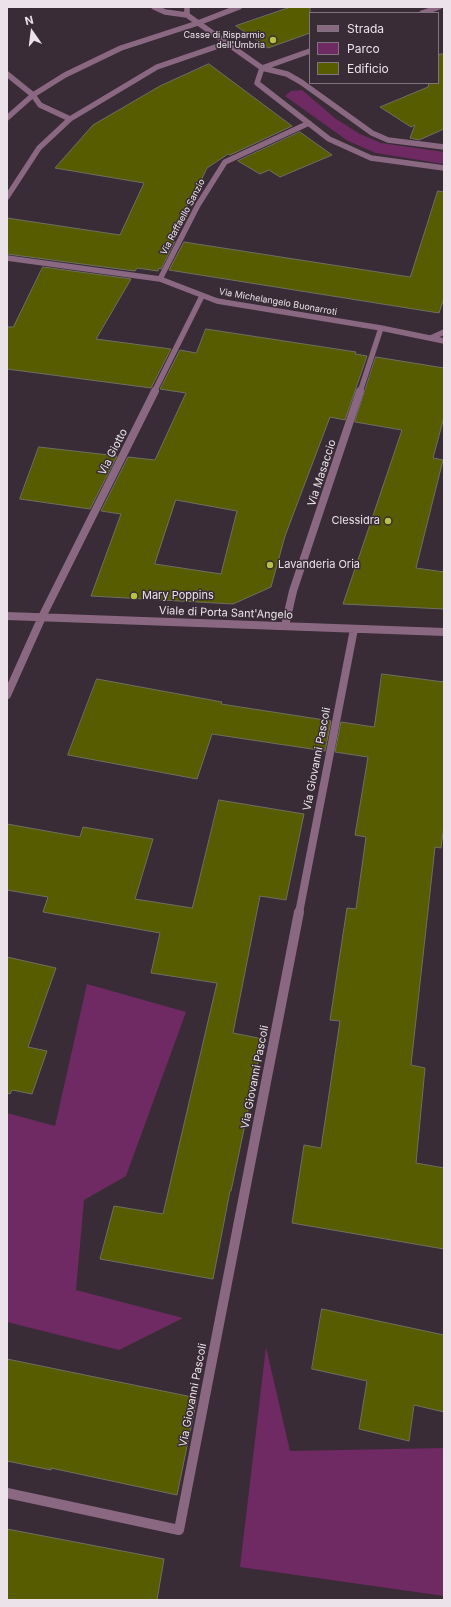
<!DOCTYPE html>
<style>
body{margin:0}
#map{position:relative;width:451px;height:1607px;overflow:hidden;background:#392c36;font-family:Inter,sans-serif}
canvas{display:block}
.frame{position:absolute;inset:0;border:8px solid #ebe3e9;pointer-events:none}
.legend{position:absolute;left:309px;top:12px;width:130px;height:72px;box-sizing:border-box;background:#392c36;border:1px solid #80757e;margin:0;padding:5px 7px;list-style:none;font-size:12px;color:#ebe3e9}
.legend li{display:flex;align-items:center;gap:8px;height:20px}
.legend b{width:20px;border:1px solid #80757e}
.north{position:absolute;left:12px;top:12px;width:40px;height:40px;-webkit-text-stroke:3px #392c36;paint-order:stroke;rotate:346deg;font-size:11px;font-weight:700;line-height:16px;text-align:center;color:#ebe3e9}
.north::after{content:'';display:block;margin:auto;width:14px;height:18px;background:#ebe3e9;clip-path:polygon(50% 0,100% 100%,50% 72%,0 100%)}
</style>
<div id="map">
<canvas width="451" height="1607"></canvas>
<div class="frame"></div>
<ul class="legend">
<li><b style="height:5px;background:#8a6882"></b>Strada</li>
<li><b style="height:11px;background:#6f2a63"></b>Parco</li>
<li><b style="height:11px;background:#575c00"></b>Edificio</li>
</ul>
<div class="north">N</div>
</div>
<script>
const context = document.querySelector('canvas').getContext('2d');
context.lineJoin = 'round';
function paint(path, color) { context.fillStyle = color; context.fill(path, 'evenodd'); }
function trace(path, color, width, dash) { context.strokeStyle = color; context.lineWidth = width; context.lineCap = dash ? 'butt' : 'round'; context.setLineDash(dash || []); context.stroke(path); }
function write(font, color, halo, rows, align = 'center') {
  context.font = font + ' Inter,sans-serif'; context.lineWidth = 3; context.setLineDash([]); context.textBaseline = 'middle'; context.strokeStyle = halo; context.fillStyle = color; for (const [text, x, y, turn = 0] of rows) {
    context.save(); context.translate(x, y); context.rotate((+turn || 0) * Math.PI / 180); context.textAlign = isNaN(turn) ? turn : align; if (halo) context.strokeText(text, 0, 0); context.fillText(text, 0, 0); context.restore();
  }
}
paint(new Path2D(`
 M302 90 336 119 360 134 381 143 444 152V164L376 153 348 141 285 96 291 91Z
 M87 984 186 1012 126 1176 84 1200 76 1290 183 1318 119 1350 7 1322V1113L55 1126Z
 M266 1347 290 1451 444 1448V1596L240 1567Z`), '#6f2a63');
const building = new Path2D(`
 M291 7H310V33L268 48 236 26Z
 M440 54H444V129L419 140 410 138 415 125 411 127 380 107 428 87 429 83H438V59Z
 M209 64 292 126 230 155 228 154 207 168 196 191 194 190 171 240 175 241 161 269 159 268 158 271 137 268 135 271 7 254V218L120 235 144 183 55 168 93 125 160 86Z
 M300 132 332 155 280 177 269 170 260 174 238 161Z
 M438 191 444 192V298L439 313 169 270 184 242 410 277Z
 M43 267 131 279 96 339 171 349 151 388 7 369V327H13Z
 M206 329 356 352 355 354 367 356 345 420 330 417 285 536 271 587 233 604 91 596 121 514 101 511 128 457 155 460 186 393 160 389 180 350 196 353ZM176 500 237 511 221 574 155 564Z
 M376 357 444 368V417L433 458 443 460 416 568 444 572V609L343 604 402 430 355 422Z
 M39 447 117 456 90 509 20 499Z
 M382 674 444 682V825L441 848 435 847 411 1065 425 1068 416 1163 444 1168V1249L292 1223 304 1145 321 1148 340 1021 330 1020 347 908 356 909 366 837 355 835 368 757 335 752 341 722 374 727Z
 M97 679 222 702 221 704 331 721 325 751 212 734 197 779 68 755Z
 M219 800 304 814 286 900 260 896 233 1033 263 1039 231 1191H230L213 1279 100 1259 114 1206 163 1214 217 983 151 973 160 933 43 912 48 897 7 890V824L80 837 83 827 153 839 135 899 192 908Z
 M7 957 56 968 28 1047 47 1051 32 1094 12 1090 10 1094 7 1093Z
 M322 1309 444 1335V1412L414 1405 409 1441 359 1429 367 1381 312 1369Z
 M7 1359 197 1398 177 1495 51 1468V1470L7 1461Z
 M7 1529 164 1559 157 1600H7Z`);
paint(building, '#575c00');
trace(building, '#6e7060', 1);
trace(new Path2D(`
 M154 7 165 12 187 15V7
 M422 13 439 7
 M187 15 262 68 310 51
 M7 74 33 95 40 105 70 119
 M7 118 33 95 65 75 121 48 198 23 239 7
 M444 147 388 140 372 133 301 82 287 74 262 68 257 83 329 139 371 158 444 168
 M7 197 39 148 70 119 157 67 227 43
 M7 258 160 279 217 301 381 328 444 341
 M160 279 198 205 225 162 309 123
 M431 338 444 332
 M154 392 202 296
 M360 392 381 328`), '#8a6882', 5.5);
trace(new Path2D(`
 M7 616 444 632
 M285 626 293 591 360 391
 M7 695 42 617 155 391
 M299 913 354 629`), '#8a6882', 8);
trace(new Path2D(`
 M7 1493 179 1530 299 912`), '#8a6882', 10);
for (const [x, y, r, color] of [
 [273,40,4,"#b8c147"],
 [388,521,4,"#b8c147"],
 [270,565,4,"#b8c147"],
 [134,596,4,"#b8c147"]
]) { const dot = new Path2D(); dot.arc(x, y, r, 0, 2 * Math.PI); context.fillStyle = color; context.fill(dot); trace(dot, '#392c36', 1.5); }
write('9px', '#ebe3e9', '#392c36', [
 ["Casse di Risparmio",265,35],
 ["dell'Umbria",265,45]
], 'right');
write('9px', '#ebe3e9', '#392c36', [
 ["Via Raffaello Sanzio",183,217,-62],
 ["Via Michelangelo Buonarroti",278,302,10]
]);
write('11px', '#ebe3e9', '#392c36', [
 ["Via Giotto",113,452,-63],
 ["Via Masaccio",322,473,-72],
 ["Viale di Porta Sant'Angelo",226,613,2],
 ["Via Giovanni Pascoli",317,759,-79],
 ["Via Giovanni Pascoli",255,1077,-79],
 ["Via Giovanni Pascoli",193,1395,-79]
]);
write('11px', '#ebe3e9', '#392c36', [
 ["Clessidra",380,521,"right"],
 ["Lavanderia Oria",278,565],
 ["Mary Poppins",142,596]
], 'left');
</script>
